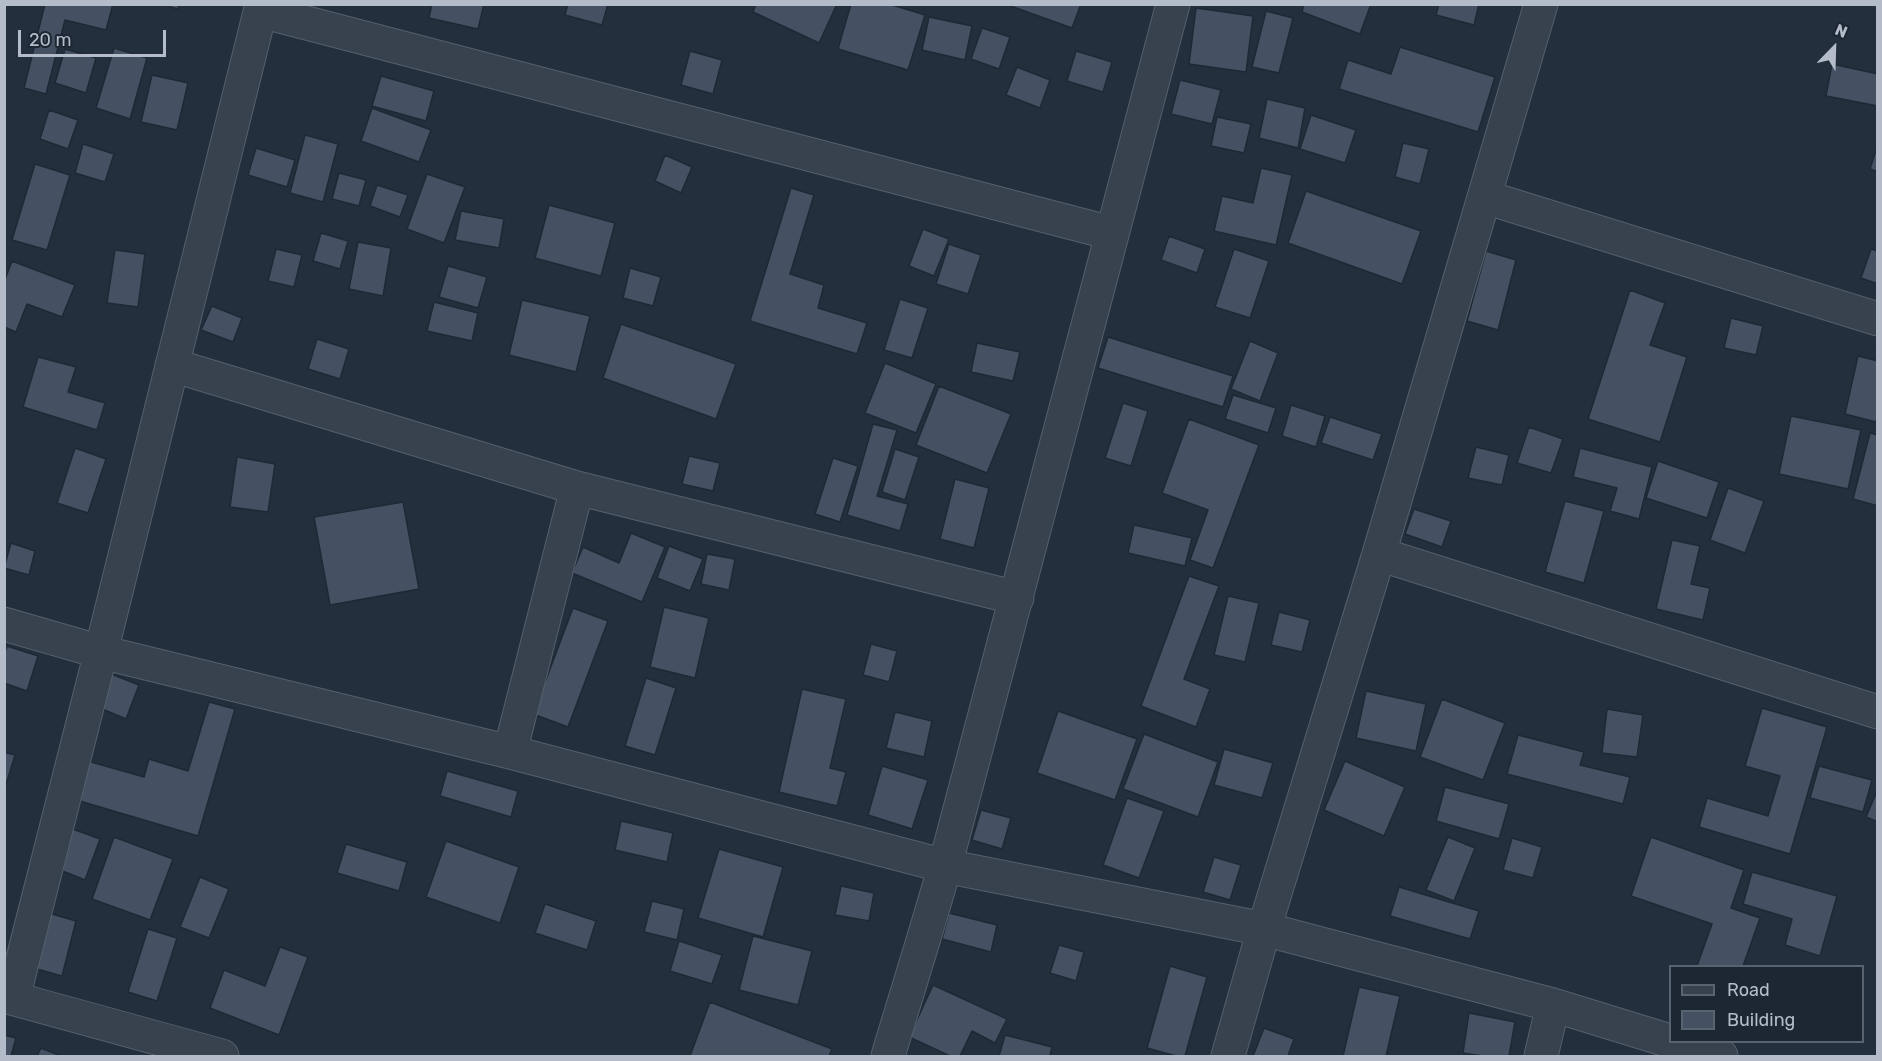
<!DOCTYPE html>
<style>
body{margin:0}
#map{position:relative;width:1882px;height:1061px;overflow:hidden;background:#242f3e;font-family:Rubik,sans-serif}
canvas{display:block}
.frame{position:absolute;inset:0;border:6px solid #b4bcc9;pointer-events:none}
.legend{position:absolute;left:1669px;top:965px;width:195px;height:78px;box-sizing:border-box;background:#1d2633;border:2px solid #59626f;margin:0;padding:8px 10px;list-style:none;font-size:18px;color:#b4bcc9}
.legend li{display:flex;align-items:center;gap:12px;height:30px}
.legend b{width:30px;border:2px solid #59626f}
.north{position:absolute;left:1804px;top:18px;width:60px;height:60px;-webkit-text-stroke:4px #1d2633;paint-order:stroke;rotate:23deg;font-size:16px;font-weight:700;line-height:24px;text-align:center;color:#b4bcc9}
.north::after{content:'';display:block;margin:auto;width:21px;height:27px;background:#b4bcc9;clip-path:polygon(50% 0,100% 100%,50% 72%,0 100%)}
.scale{position:absolute;left:18px;top:30px;width:148px;height:27px;box-sizing:border-box;border:3px solid #b4bcc9;border-top:0;padding-left:8px;font-size:18px;line-height:21px;white-space:nowrap;color:#b4bcc9;-webkit-text-stroke:4px #1d2633;paint-order:stroke}
</style>
<div id="map">
<canvas width="1882" height="1061"></canvas>
<div class="frame"></div>
<ul class="legend">
<li><b style="height:8px;background:#38414e"></b>Road</li>
<li><b style="height:16px;background:#455162"></b>Building</li>
</ul>
<div class="north">N</div>
<div class="scale">20 m</div>
</div>
<script>
const context = document.querySelector('canvas').getContext('2d');
context.lineJoin = 'round';
function paint(path, color) { context.fillStyle = color; context.fill(path, 'evenodd'); }
function trace(path, color, width, dash) { context.strokeStyle = color; context.lineWidth = width; context.lineCap = dash ? 'butt' : 'round'; context.setLineDash(dash || []); context.stroke(path); }
const building = new Path2D(`
 M45 4H113L106 30 65 20 46 94 24 88Z
 M160 4H179L178 9Z
 M432 4H484L478 29 429 18Z
 M568 4H608L602 25 565 15Z
 M756 4H837L819 43 753 12Z
 M851 4H889L925 15 908 70 838 49Z
 M1005 4H1081L1072 28Z
 M1304 4H1371L1360 34 1302 12Z
 M1439 4H1479L1474 25 1436 15Z
 M1196 8 1253 16 1246 72 1189 64Z
 M1266 11 1293 18 1279 73 1252 67Z
 M929 17 972 26 965 60 922 50Z
 M982 28 1010 37 999 69 971 59Z
 M1400 47 1495 77 1478 132 1339 89 1348 60 1391 74Z
 M114 48 147 58 130 119 96 108Z
 M65 49 96 58 86 93 55 83Z
 M690 51 722 60 713 94 681 85Z
 M1076 51 1112 62 1103 92 1067 81Z
 M1832 64 1878 74V106L1826 96Z
 M1017 67 1050 80 1040 108 1006 95Z
 M152 75 188 83 177 130 141 122Z
 M381 76 434 91 426 121 372 106Z
 M1180 80 1221 90 1212 124 1171 114Z
 M1267 99 1305 108 1298 148 1259 138Z
 M372 108 431 130 419 162 361 141Z
 M49 110 78 120 68 149 40 139Z
 M1311 115 1356 130 1345 163 1300 149Z
 M1217 117 1251 124 1244 153 1211 146Z
 M305 135 338 144 323 202 290 193Z
 M1403 143 1429 149 1420 184 1395 177Z
 M83 144 114 154 105 182 75 173Z
 M1878 144V172L1870 169Z
 M256 148 295 160 287 187 248 175Z
 M665 155 692 167 681 193 655 181Z
 M35 164 70 175 47 250 12 240Z
 M1261 168 1292 175 1276 245 1214 231 1222 196 1253 203Z
 M339 173 366 180 359 206 332 199Z
 M427 174 465 187 444 243 407 229Z
 M377 185 408 195 400 217 370 206Z
 M791 188 814 195 790 274 824 285 818 308 867 323 857 354 750 321Z
 M1306 191 1421 231 1402 284 1288 243Z
 M549 205 615 223 601 276 535 258Z
 M461 211 504 219 499 248 455 240Z
 M923 229 949 239 934 276 909 266Z
 M321 233 348 241 340 269 313 261Z
 M1169 236 1205 249 1197 273 1161 260Z
 M358 242 391 248 383 296 349 289Z
 M949 244 981 255 968 294 936 284Z
 M276 249 302 255 294 287 268 281Z
 M1234 249 1269 261 1250 318 1215 307Z
 M1871 249 1878 251V284L1861 278Z
 M115 250 145 254 138 307 107 303Z
 M1486 251 1516 260 1498 330 1467 321Z
 M12 261 75 285 62 317 27 304 16 332 4 327V282Z
 M448 266 487 277 478 308 439 297Z
 M630 268 661 277 653 306 623 298Z
 M1630 290 1665 303 1650 345 1687 357 1660 442 1588 419Z
 M900 299 928 308 912 358 884 350Z
 M522 300 590 316 576 372 509 355Z
 M434 302 478 313 472 341 427 331Z
 M212 306 242 318 233 342 201 330Z
 M1731 318 1763 326 1756 355 1724 348Z
 M621 324 736 364 716 419 603 378Z
 M1108 337 1233 376 1223 407 1098 368Z
 M317 339 349 349 340 379 308 369Z
 M1250 341 1278 353 1260 401 1231 389Z
 M977 343 1020 352 1013 381 971 372Z
 M1858 356 1878 361V415L1876 422 1845 414Z
 M38 357 76 367 68 392 105 403 97 430 23 407Z
 M885 363 936 384 916 433 865 413Z
 M939 386 1011 414 987 473 916 445Z
 M1233 395 1276 408 1268 433 1225 419Z
 M1123 403 1148 411 1131 466 1105 458Z
 M1291 405 1325 416 1316 447 1282 436Z
 M1791 416 1861 430 1848 489 1779 474Z
 M1330 417 1382 434 1373 460 1321 443Z
 M1189 419 1259 445 1213 568 1190 560 1208 510 1162 493Z
 M873 424 897 430 877 496 908 504 900 531 847 515Z
 M1529 427 1563 439 1551 473 1517 463Z
 M1870 433 1878 435V506L1853 499Z
 M1476 447 1509 455 1502 485 1468 478Z
 M75 448 106 459 88 513 57 503Z
 M1580 448 1652 467 1639 519 1610 511 1617 488 1573 477Z
 M895 449 919 457 905 500 882 492Z
 M689 456 720 463 713 491 682 484Z
 M237 457 275 464 268 512 230 507Z
 M833 458 858 466 840 522 815 514Z
 M1658 461 1719 482 1707 518 1646 498Z
 M955 479 989 488 974 548 940 539Z
 M1728 488 1764 501 1745 553 1710 540Z
 M1565 501 1604 511 1584 583 1545 572Z
 M403 502 419 589 330 605 314 517Z
 M1414 509 1451 521 1442 547 1405 534Z
 M1134 525 1192 538 1185 566 1128 553Z
 M631 533 665 547 642 602 572 573 583 547 619 563Z
 M1672 540 1700 546 1691 584 1710 588 1703 620 1656 609Z
 M11 543 35 551 29 575 4 568Z
 M669 546 703 559 690 591 657 578Z
 M707 554 735 559 729 590 701 584Z
 M1189 576 1219 586 1184 679 1210 689 1196 727 1141 706Z
 M1228 596 1259 603 1245 662 1214 655Z
 M664 607 709 618 695 678 650 667Z
 M573 608 608 621 568 727 533 714Z
 M1279 612 1310 620 1302 652 1271 645Z
 M871 644 897 651 889 682 863 675Z
 M7 646 38 656 27 691 4 683V654Z
 M101 670 139 685 126 719 88 703Z
 M646 678 676 688 655 755 625 746Z
 M802 689 846 699 830 768 846 772 837 806 779 792Z
 M1366 691 1426 704 1416 751 1356 738Z
 M1442 699 1505 723 1483 780 1420 757Z
 M209 702 235 709 198 836 73 799 84 760 144 777 149 759 188 771Z
 M1762 708 1827 727 1790 854 1699 827 1707 798 1768 816 1780 776 1745 766Z
 M1607 709 1643 715 1637 757 1602 753Z
 M1058 711 1137 739 1115 800 1037 773Z
 M895 712 932 721 924 757 886 748Z
 M1144 734 1218 762 1198 817 1123 789Z
 M1518 735 1584 752 1580 765 1630 777 1623 804 1507 774Z
 M1224 749 1273 763 1262 798 1214 785Z
 M4 752 15 755 5 788 4 787Z
 M1345 761 1405 787 1384 836 1324 810Z
 M882 766 928 780 912 829 868 815Z
 M1819 766 1872 780 1863 812 1810 798Z
 M447 771 518 791 511 817 440 796Z
 M1445 787 1509 804 1499 839 1436 821Z
 M1878 789V822L1866 817Z
 M1127 798 1164 811 1139 878 1103 865Z
 M981 810 1011 818 1002 849 972 840Z
 M621 821 673 833 667 862 615 850Z
 M70 828 100 839 85 880 55 868Z
 M114 837 173 859 150 920 92 899Z
 M1448 837 1475 848 1454 901 1426 890Z
 M1651 837 1744 870 1731 908 1760 918 1743 966H1697L1712 924 1631 896Z
 M1512 838 1542 847 1533 878 1503 870Z
 M446 841 519 867 500 923 426 897Z
 M346 844 407 862 399 891 337 873Z
 M719 849 783 867 763 937 698 918Z
 M1214 857 1241 865 1230 900 1203 892Z
 M1752 872 1837 896 1820 956 1785 945 1792 919 1743 904Z
 M200 877 229 889 209 938 180 927Z
 M841 886 874 893 869 921 835 915Z
 M1399 887 1479 911 1470 939 1390 916Z
 M652 901 684 909 677 940 644 932Z
 M545 904 596 921 587 950 535 933Z
 M45 912 76 921 62 976 30 967Z
 M949 913 997 925 991 952 942 939Z
 M148 929 177 938 157 1001 128 992Z
 M753 936 812 951 798 1005 739 990Z
 M679 941 722 955 712 984 670 971Z
 M1059 945 1084 952 1076 981 1050 973Z
 M280 947 308 957 279 1035 210 1008 224 970 265 986Z
 M1170 966 1207 977 1185 1056H1176L1147 1048Z
 M933 985 1007 1019 995 1043 972 1031 960 1056H950L909 1037Z
 M1359 987 1400 996 1386 1056H1343Z
 M710 1002 832 1049 829 1056H690Z
 M1469 1013 1515 1022 1509 1056H1483L1463 1053Z
 M1264 1028 1294 1039 1288 1056H1253Z
 M4 1035 16 1038 11 1056H4Z
 M1005 1035 1052 1047 1050 1056H999Z
 M41 1048 61 1056H37Z`);
paint(building, '#455162');
trace(building, '#1f2835', 1.5);
const street = new Path2D(`
 M261 11 1111 233
 M1485 197 1878 319
 M172 365 577 488 1017 598
 M1379 554 1878 712
 M4 624 101 652 510 752 945 866 1264 929 1553 1005 1670 1041
 M510 752 577 488
 M4 996 222 1056
 M13 998 101 652 262 4
 M1672 1042 1721 1056
 M888 1056C907 992 928 927 946 862 1024 577 1096 290 1173 4
 M1228 1056 1264 929 1379 554 1541 4
 M1541 1056 1553 1005`);
trace(street, '#565f6c', 35);
trace(street, '#38414e', 33);
</script>
